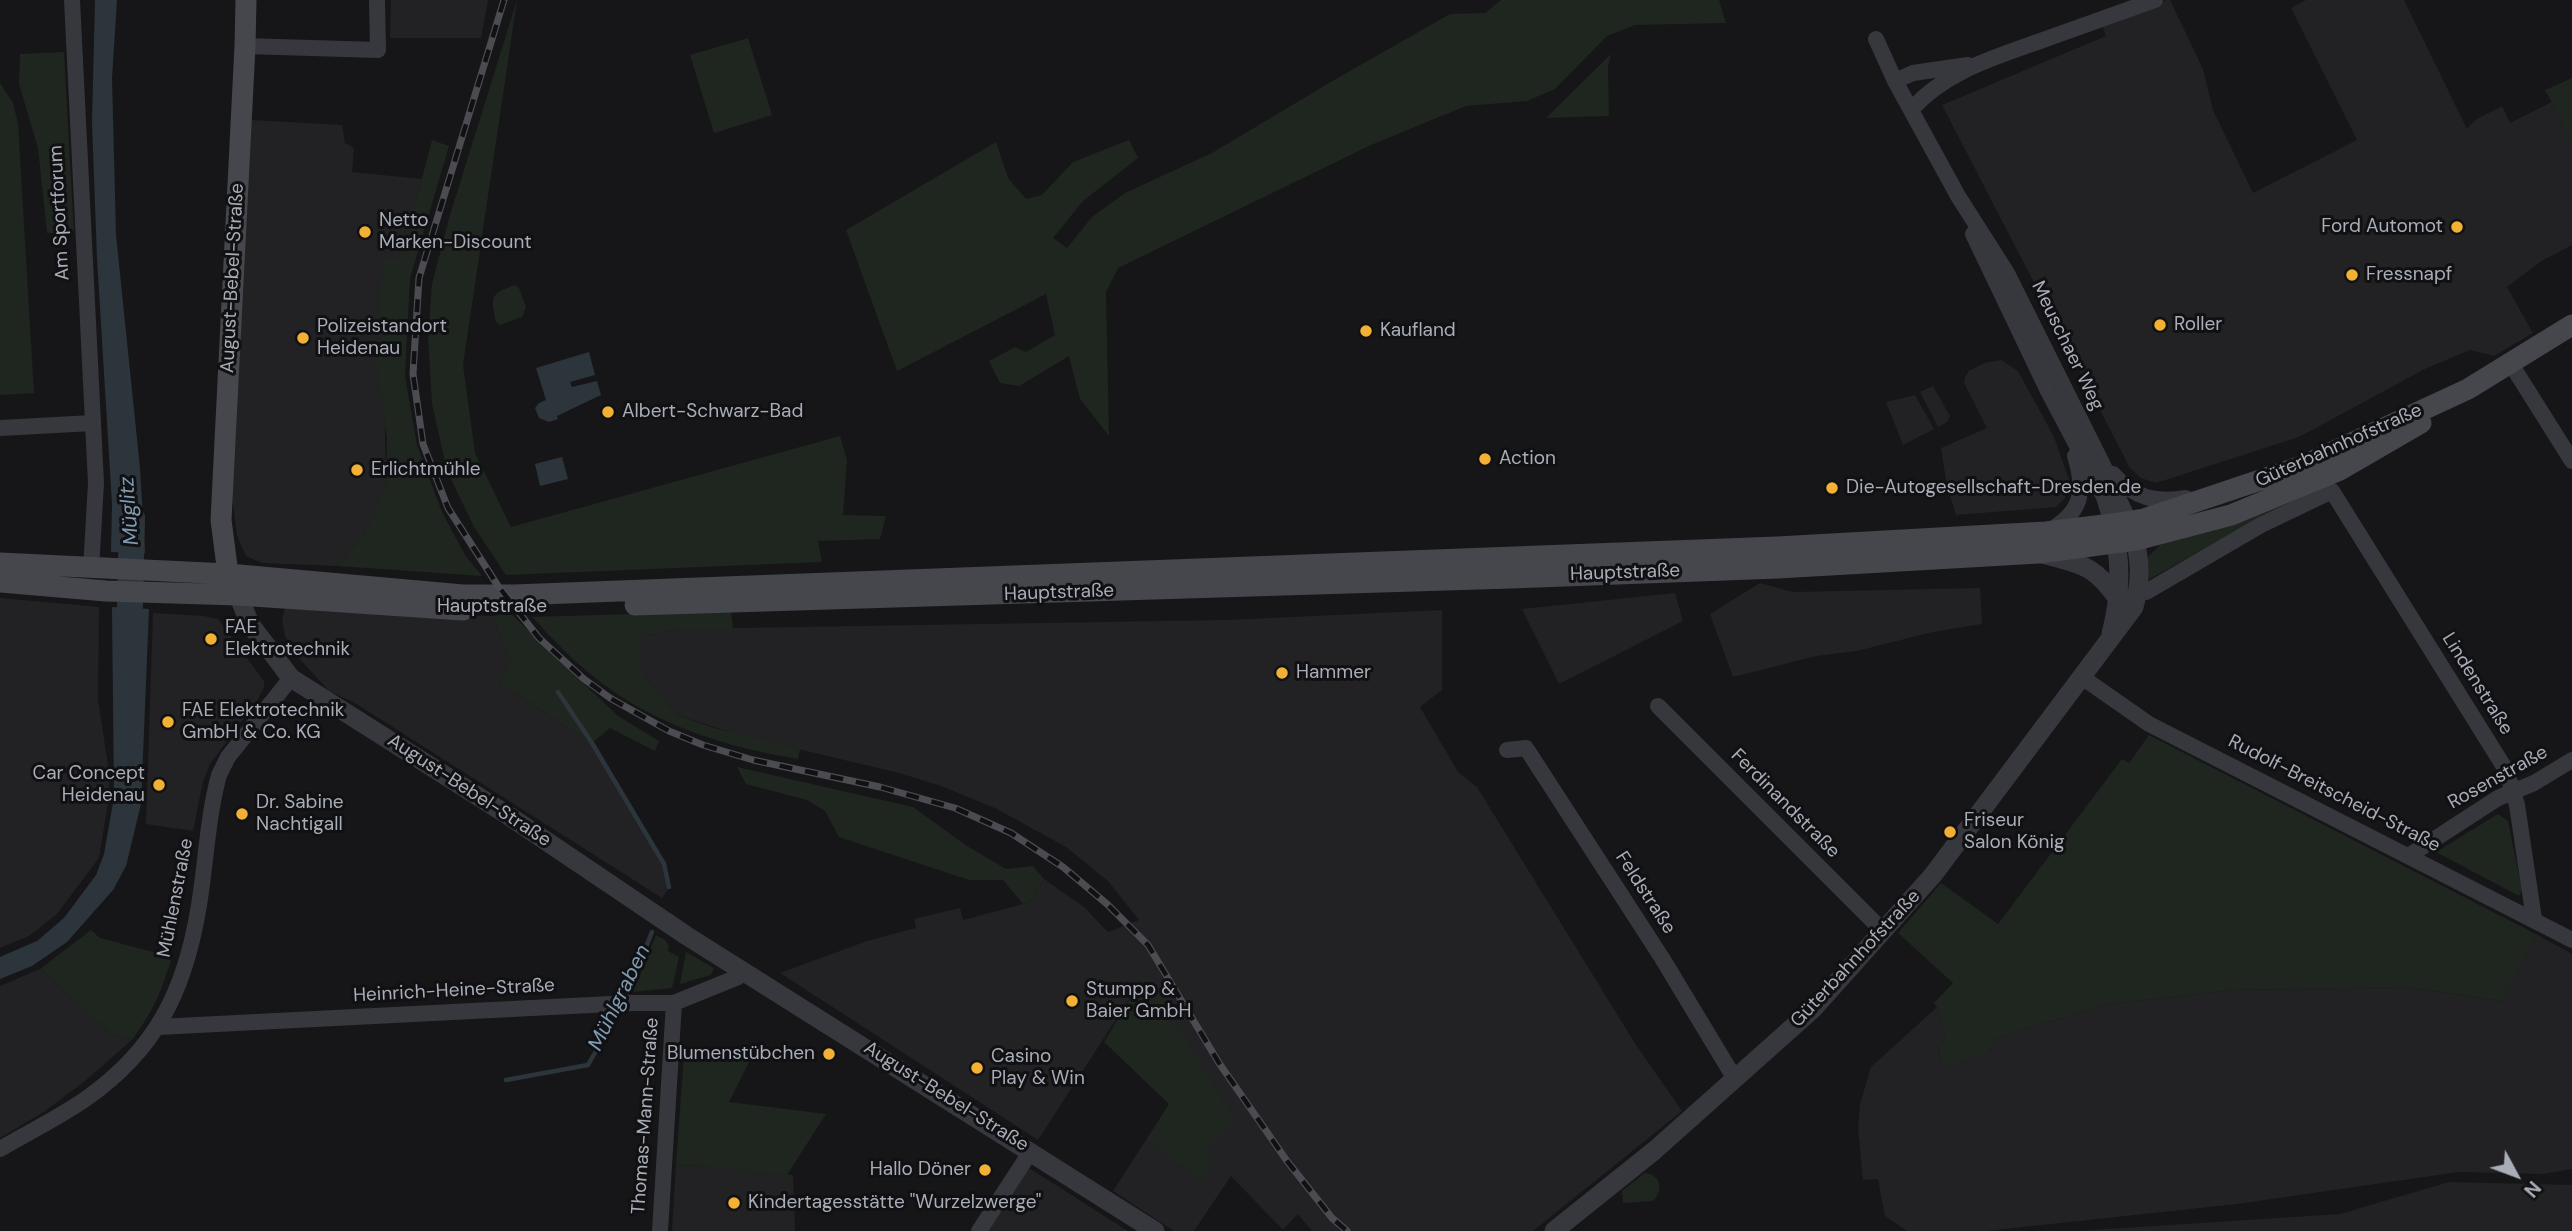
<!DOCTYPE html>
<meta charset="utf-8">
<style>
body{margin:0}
#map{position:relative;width:2572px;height:1231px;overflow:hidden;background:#161618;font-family:"DM Sans",sans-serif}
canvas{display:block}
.north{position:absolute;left:2481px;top:1140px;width:70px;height:70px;-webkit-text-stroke:5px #111113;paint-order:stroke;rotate:131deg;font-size:19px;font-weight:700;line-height:28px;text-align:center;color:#a8adb8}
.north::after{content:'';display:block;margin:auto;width:24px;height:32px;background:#a8adb8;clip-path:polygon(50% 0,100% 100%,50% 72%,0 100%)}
</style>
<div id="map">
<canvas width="2572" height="1231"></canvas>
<div class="north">N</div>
</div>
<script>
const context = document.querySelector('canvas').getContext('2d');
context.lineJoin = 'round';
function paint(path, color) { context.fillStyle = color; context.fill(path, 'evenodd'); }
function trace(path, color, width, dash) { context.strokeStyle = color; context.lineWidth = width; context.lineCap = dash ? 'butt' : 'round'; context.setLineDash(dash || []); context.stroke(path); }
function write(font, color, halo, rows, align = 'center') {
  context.font = font + ' "DM Sans",sans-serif'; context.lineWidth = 6; context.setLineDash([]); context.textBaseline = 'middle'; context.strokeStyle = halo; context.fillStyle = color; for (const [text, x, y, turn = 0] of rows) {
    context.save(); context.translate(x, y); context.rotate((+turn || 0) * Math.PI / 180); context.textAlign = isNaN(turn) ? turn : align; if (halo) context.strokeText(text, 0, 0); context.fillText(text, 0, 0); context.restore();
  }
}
paint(new Path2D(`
 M391 0H488L481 38H390Z
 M2167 0H2170L2203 69 2213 110 2253 193 2357 140 2291 8 2306 0H2404L2467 129 2475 120 2502 106 2510 123 2552 102 2572 140V245L2540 262 2507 287 2533 333 2494 356 2470 350 2425 369 2299 437 2156 483 2141 478 2130 468 1942 105 2106 36 2102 24Z
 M251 120 342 125 345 143 354 148 352 172 422 179 401 260 382 259 386 488 364 534 338 566 262 563 246 556 237 536 231 489Z
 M2001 360 2018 371 2054 437 2069 479 2065 498 2056 507 1956 515 1947 487 1941 448 1987 428 1964 383 1965 377 1969 371 1984 363Z
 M1933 386 1950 416 1947 422 1938 427 1920 392Z
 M1915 395 1934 429 1903 445 1886 402Z
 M1760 583 1793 592 1980 588 1982 624 1933 632 1857 651 1816 656 1733 677 1710 614Z
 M1675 593 1683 621 1559 684 1522 609Z
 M0 598 99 607 98 699 109 772V797L99 858 57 914 29 936 0 948Z
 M285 608 331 612 493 616 511 663 499 683 592 743 666 863 669 888 662 898 355 703 329 691 296 655 285 636 282 620Z
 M1442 610V690L1420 707 1458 772 1477 787 1636 1045 1682 1111 1533 1231H1312L1298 1214 1283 1230 1231 1176 1194 1231H1174L1113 1191 1146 1140 1200 1179 1206 1151 1236 1121 1146 973 1038 1140 780 973 867 941 916 928 914 919 960 908 963 920 1023 904 1031 900 1044 879 1084 907 1108 932 1139 920 1108 881 1066 847 995 808 941 786 899 773 739 735 677 715 642 673V637L675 629 1227 620Z
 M153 613 204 616 218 619 264 681V687L258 699 210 764 203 781 193 831 146 824Z
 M2536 934 2572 954V1169L2543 1174 2459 1172 2237 1204 1986 1231H1907L1885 1216 1878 1179 1863 1180 1858 1128 1860 1104 1871 1067 1937 1007 1946 1041 1938 1046 1941 1060 1989 1052 1997 1038 2095 1008 2099 1005 2234 990 2407 987 2500 1001Z
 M40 969 111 1034 132 1040 85 1081 45 1111 0 1138V986Z
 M676 1164 793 1175 795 1231H672Z
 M1026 1166 1128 1231H984Z
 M2449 1182 2572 1185V1231H2077L2340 1214Z`), '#222225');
paint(new Path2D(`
 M517 0 463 365 475 453 511 527 840 436 847 460 843 515 886 516 880 539 818 541 822 562 506 575 474 527 447 471 432 404 428 338 432 284 450 215Z
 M1501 0H1719L1726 23 1635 25 1607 36 1555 89 1527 101 1466 106 1371 145 1118 268 1106 292 1109 436 1080 399 1069 356 1019 386 1000 383 989 361 1015 347 1026 352 1055 335 1046 294 897 371 846 230 996 142 1008 178 1026 199 1042 195 1073 162 1129 140 1138 158 1083 201 1053 238 1067 248 1092 217 1125 193 1212 153 1334 80 1450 14 1485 13Z
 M748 38 772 115 714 133 690 55Z
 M64 52 74 233H47L38 148 19 84 20 54Z
 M1611 54 1608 67 1609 116 1546 118Z
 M2572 78V140L2545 90Z
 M0 83 13 103 18 123 34 393 0 395Z
 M432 140 449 146 410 278 405 376 417 445 442 512 465 555 482 576 338 566 364 534 386 487 387 440 377 365 382 259H401Z
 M515 285 519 288 526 307 522 317 500 325 496 322C491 297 489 294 515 285Z
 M2330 486 2257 520 2146 581 2148 557 2165 540Z
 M731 611 733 629H675L642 637V673L677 715 714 728 800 749 798 759C725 747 652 724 594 677 571 659 552 638 532 617Z
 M510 613 618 716 659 741 655 751 610 728 592 743 499 683 511 663 493 616Z
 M2149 735 2536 934 2501 1001 2407 987 2234 990 2099 1005 2095 1008 1997 1038 1989 1052 1949 1065 1941 1060 1938 1045 1946 1041 1937 1007 1934 1003 1953 983 1898 933 1941 883 1998 924 2122 759 2129 763Z
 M737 767 913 807 967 846 1006 869 1033 866 1044 879 1031 900 1023 904 1003 880H969L839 837 825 811 807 800 746 784Z
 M2498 814 2508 821 2522 890 2519 896 2436 852Z
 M91 930 100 938 172 957C162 990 153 1012 132 1040L111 1034 40 969Z
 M656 935 665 940 669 946 668 951 679 957 672 988 633 992Z
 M686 952 714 968 711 975 680 984Z
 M1146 972 1236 1121 1207 1150 1214 1160 1200 1180 1146 1140 1169 1104 1104 1042Z
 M684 1055 750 1060 729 1102 826 1114 787 1175 676 1164Z
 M1645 1173C1661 1175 1664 1190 1653 1201L1623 1203 1622 1191Z`), '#1e261f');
paint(new Path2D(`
 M95 0H117L112 78 116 235 140 468 145 553 111 552 112 504 97 258 92 123Z
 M589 352 595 375 570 382 572 387 597 381 601 395 557 416 558 419 549 422 539 418 535 408 539 403 546 400 536 368Z
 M562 457 568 479 540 486 535 464Z
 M112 607 149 609 141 804 126 866 113 890 67 942 32 966 0 979V957L37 941 64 918 96 875 104 854 114 797Z`), '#2c353c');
trace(new Path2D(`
 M558 692 592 743 664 864 669 887
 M625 999 652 932
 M506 1080 588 1065 621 1007`), '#2c353c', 4.5);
trace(new Path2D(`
 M129 644 132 518`), '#2c353c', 26);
trace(new Path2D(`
 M72 0 96 483 91 569
 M1876 39 1895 81 1958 196 2007 273 2101 461 2129 521
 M245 46 378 50 377 0
 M1895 81 1913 73 1968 65
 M1911 110C1945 71 1996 57 2043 40 2080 27 2118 13 2155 0
 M1973 234 2048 391 2104 497 2112 524
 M2511 364 2572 461
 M0 428 93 423
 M2113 474C2134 498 2155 503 2186 498
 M2049 531C2082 512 2086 491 2075 456
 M2138 592H2146L2261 525 2332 491 2506 770 2517 805 2534 919
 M2083 678 2149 724 2572 940
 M1658 706 1883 931
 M1507 750 1526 748 1662 958 1735 1079
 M2410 855 2498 798 2534 783 2572 760
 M158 1027 630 1003H674L738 977 742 970
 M0 1149C29 1132 60 1117 87 1098 156 1049 184 992 198 911 206 866 207 819 219 775L228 757 291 678
 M660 1231 674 1003
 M979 1231 1031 1151`), '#37383d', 16);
trace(new Path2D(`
 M2043 554C2082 565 2093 564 2118 599
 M238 595 250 624 291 678 509 816 687 936 1155 1231
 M2111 634C2120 599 2122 563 2113 528
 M1554 1231 1655 1150 1813 1009 1933 875 2134 607C2142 578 2141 553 2130 526`), '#37383d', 19);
trace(new Path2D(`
 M0 563 228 574 463 595H514L1777 547 2046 532 2112 524 2144 519 2302 466 2468 389 2572 325
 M0 582 106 591 238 595 463 610
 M234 587 228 574 221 520 245 46 246 0
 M635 605 1511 578 1778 568 2039 553 2136 540 2231 515 2340 470 2421 423`), '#45474d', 21);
const rail = new Path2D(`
 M504 0 419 278 413 374 423 444 448 508 498 586 539 638 584 679 610 698 669 731 703 745 753 760 880 787 955 808 1011 833 1063 867 1107 904 1148 945 1219 1063 1287 1161 1332 1218 1347 1231`);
trace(rail, '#4a4c52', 7);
trace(rail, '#111113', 4.5, [13]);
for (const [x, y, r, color] of [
 [2457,227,7,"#f2b134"],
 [365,232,7,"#f2b134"],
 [2352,275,7,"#f2b134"],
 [2160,325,7,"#f2b134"],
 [1366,331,7,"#f2b134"],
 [303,338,7,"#f2b134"],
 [608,412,7,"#f2b134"],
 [1485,459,7,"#f2b134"],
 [357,470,7,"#f2b134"],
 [1832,488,7,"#f2b134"],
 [211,639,7,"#f2b134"],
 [1282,673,7,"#f2b134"],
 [168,722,7,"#f2b134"],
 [159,785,7,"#f2b134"],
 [242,814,7,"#f2b134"],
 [1950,832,7,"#f2b134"],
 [1072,1001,7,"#f2b134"],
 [829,1054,7,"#f2b134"],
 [977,1068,7,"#f2b134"],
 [985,1170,7,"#f2b134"],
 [734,1203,7,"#f2b134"]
]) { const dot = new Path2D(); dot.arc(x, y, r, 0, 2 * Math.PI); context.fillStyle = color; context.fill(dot); trace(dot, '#111113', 2.5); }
write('19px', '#a8adb8', '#111113', [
 ["Am Sportforum",60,213,-93],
 ["August-Bebel-Straße",233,278,-87],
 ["Meuschaer Weg",2067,346,64],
 ["Güterbahnhofstraße",2339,446,-24],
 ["Hauptstraße",1625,573,-2],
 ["Hauptstraße",1059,593,-2],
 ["Hauptstraße",492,607],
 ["Lindenstraße",2477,684,58],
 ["Rosenstraße",2498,778,-29],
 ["August-Bebel-Straße",469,791,33],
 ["Rudolf-Breitscheid-Straße",2334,794,27],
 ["Ferdinandstraße",1785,804,45],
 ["Feldstraße",1645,893,57],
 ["Mühlenstraße",176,898,-79],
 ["Güterbahnhofstraße",1856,959,-47],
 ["Heinrich-Heine-Straße",454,991,-3],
 ["August-Bebel-Straße",946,1097,32],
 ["Thomas-Mann-Straße",646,1116,-86]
]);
write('19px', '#a8adb8', '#111113', [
 ["Netto",379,221],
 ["Marken-Discount",379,243],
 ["Ford Automot",2443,227,"right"],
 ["Fressnapf",2366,275],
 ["Roller",2174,325],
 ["Polizeistandort",317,327],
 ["Heidenau",317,349],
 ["Kaufland",1380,331],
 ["Albert-Schwarz-Bad",622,412],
 ["Action",1499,459],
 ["Erlichtmühle",371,470],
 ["Die-Autogesellschaft-Dresden.de",1846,488],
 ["FAE",225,628],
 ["Elektrotechnik",225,650],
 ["Hammer",1296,673],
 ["FAE Elektrotechnik",182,711],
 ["GmbH & Co. KG",182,733],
 ["Car Concept",145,774,"right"],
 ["Heidenau",145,796,"right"],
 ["Dr. Sabine",256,803],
 ["Nachtigall",256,825],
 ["Friseur",1964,821],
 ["Salon König",1964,843],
 ["Stumpp &",1086,990],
 ["Baier GmbH",1086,1012],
 ["Blumenstübchen",815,1054,"right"],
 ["Casino",991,1057],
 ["Play & Win",991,1079],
 ["Hallo Döner",971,1170,"right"],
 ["Kindertagesstätte \"Wurzelzwerge\"",748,1203]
], 'left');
write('italic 21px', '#7f9bb3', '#111113', [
 ["Müglitz",130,511,-94],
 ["Mühlgraben",620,998,-64]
]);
</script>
